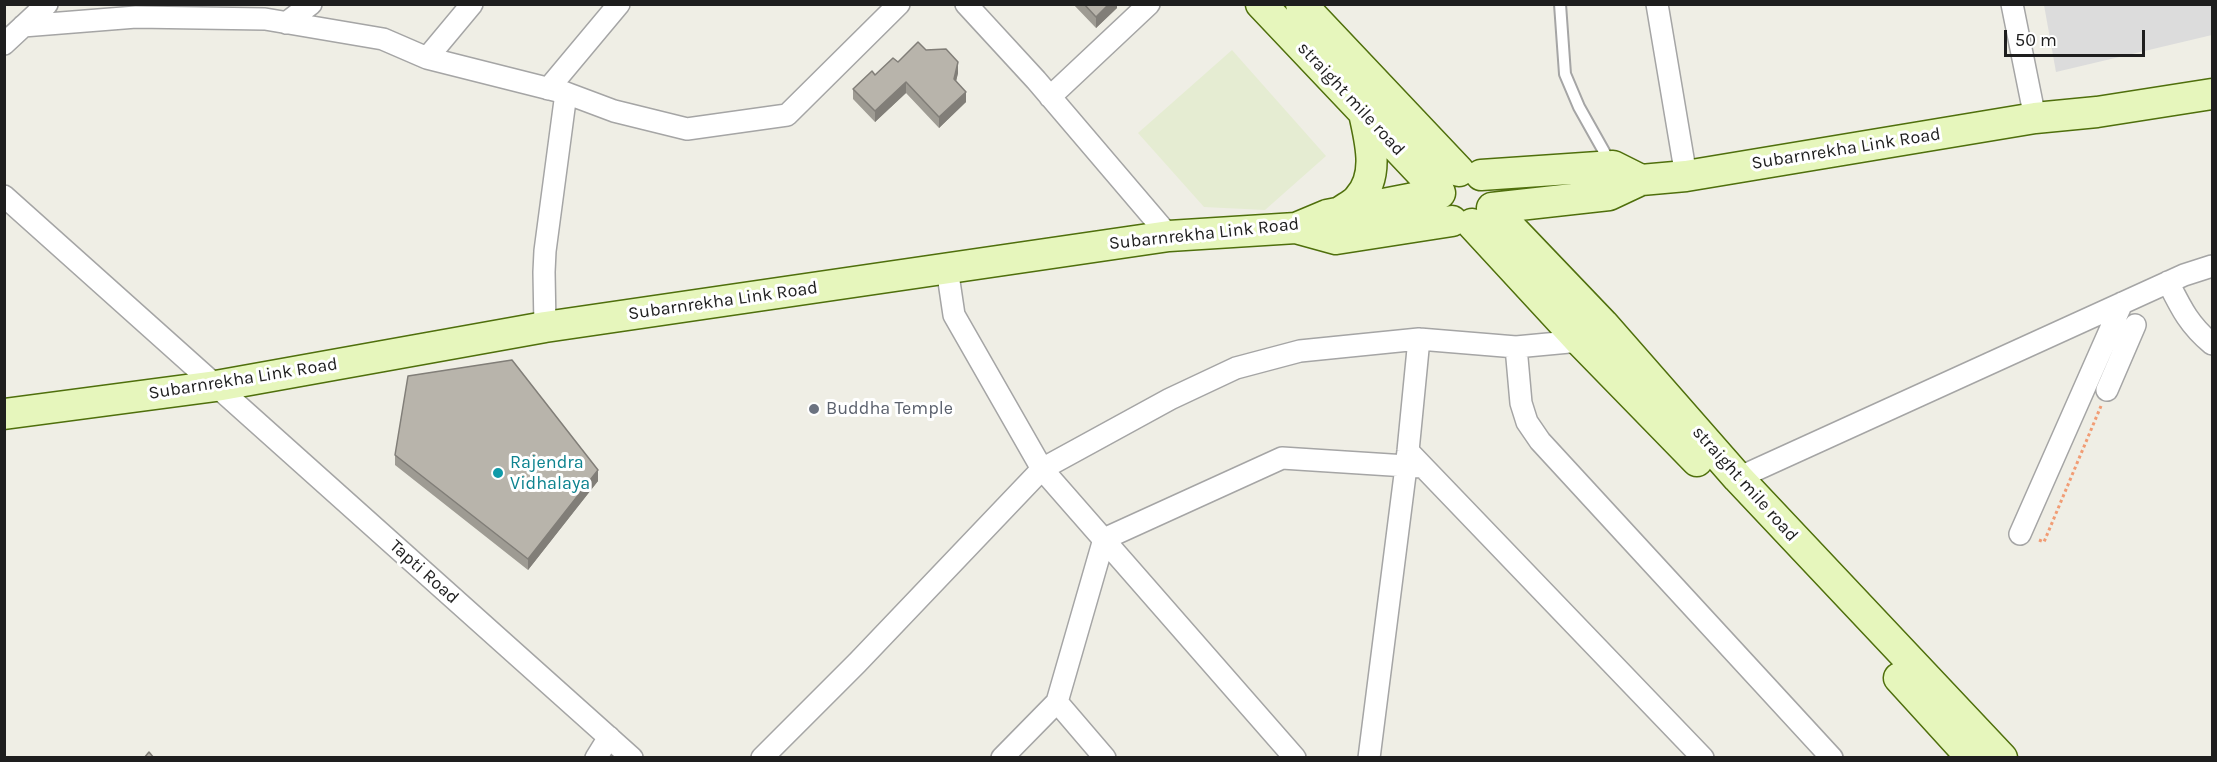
<!DOCTYPE html>
<style>
body{margin:0}
#map{position:relative;width:2217px;height:762px;overflow:hidden;background:#efeee5;font-family:Karla,sans-serif}
canvas{display:block}
.frame{position:absolute;inset:0;border:6px solid #1e1e1e;pointer-events:none}
.scale{position:absolute;left:2004px;top:30px;width:141px;height:27px;box-sizing:border-box;border:3px solid #1e1e1e;border-top:0;padding-left:8px;font-size:18px;line-height:21px;white-space:nowrap;color:#1e1e1e;-webkit-text-stroke:4px #fff;paint-order:stroke}
</style>
<div id="map">
<canvas width="2217" height="762"></canvas>
<div class="frame"></div>
<div class="scale">50 m</div>
</div>
<script>
const context = document.querySelector('canvas').getContext('2d');
context.lineJoin = 'round';
function paint(path, color) { context.fillStyle = color; context.fill(path, 'evenodd'); }
function trace(path, color, width, dash) { context.strokeStyle = color; context.lineWidth = width; context.lineCap = dash ? 'butt' : 'round'; context.setLineDash(dash || []); context.stroke(path); }
function write(font, color, halo, rows, align = 'center') {
  context.font = font + ' Karla,sans-serif'; context.lineWidth = 6; context.setLineDash([]); context.textBaseline = 'middle'; context.strokeStyle = halo; context.fillStyle = color; for (const [text, x, y, turn = 0] of rows) {
    context.save(); context.translate(x, y); context.rotate((+turn || 0) * Math.PI / 180); context.textAlign = isNaN(turn) ? turn : align; if (halo) context.strokeText(text, 0, 0); context.fillText(text, 0, 0); context.restore();
  }
}
paint(new Path2D(`
 M2044 5H2212V35L2056 72Z`), '#dcdcdc');
paint(new Path2D(`
 M1232 50 1326 156 1265 210 1204 207 1138 133Z`), '#e5ecd2');
const lane = new Path2D(`
 M1560 4 1565 74 1579 107 1611 164`);
const street = new Path2D(`
 M966 4 1036 80 1169 236
 M1657 4 1686 176
 M2012 4 2035 118
 M286 23 311 4
 M23 26 136 17 265 19 383 39 427 58 566 93 614 111 687 129 787 115 899 4
 M4 44 47 4
 M427 58 472 4
 M548 89 619 4
 M1050 97 1149 4
 M4 196 632 758
 M947 268 954 315 1042 469 1295 758
 M2168 282C2181 308 2189 325 2212 344
 M545 327 544 272 545 251 566 93
 M1516 347 1521 403 1527 422 1540 441 1832 758
 M2107 390 2135 325
 M1408 451 1703 758
 M1738 478 2184 275 2212 266
 M2020 534 2122 303
 M1057 702 1105 758
 M596 758 609 737
 M762 758 857 663 1042 469 1170 399 1236 368 1300 351 1419 339 1516 347 1580 341
 M1002 758 1057 702 1104 539 1282 458 1422 467
 M1369 758 1408 451 1419 339`);
const secondary = new Path2D(`
 M1261 4 1440 193
 M1301 4 1459 171
 M1481 175 1613 166 1641 180 1686 176 2035 118 2097 112 2212 94
 M1492 208 1603 324 1738 478 2002 758
 M1492 208 1609 195 1641 180
 M1339 213C1345 208 1353 205 1358 199 1380 176 1370 141 1364 113
 M1472 224 1580 341 1697 461
 M1296 228 1336 239 1452 221
 M4 414 216 386 545 327 1169 236 1296 228 1327 215 1440 193
 M1899 678 1972 758`);
trace(lane, '#a5a5a5', 14);
trace(street, '#a5a5a5', 24);
trace(secondary, '#4f6f0c', 33);
trace(new Path2D(`
 M2039 540 2044 542 2101 406`), '#f19c74', 3, [3, 3]);
trace(lane, '#fff', 10);
trace(street, '#fff', 21);
trace(secondary, '#e6f6bc', 30);
paint(new Path2D(`
 M1073 4H1117V8L1096 28Z
 M926 50 958 73 956 81 966 102 939 128 906 93 875 122 853 99V89L898 62Z
 M395 455 598 481 528 570 395 465Z`), '#9e9b93');
paint(new Path2D(`
 M1109 4H1117V8L1096 28V17Z
 M958 62V73L954 90V79Z
 M906 82V93L875 122V111Z
 M966 92V102L939 128V117Z
 M598 470V481L528 570V559Z`), '#817e78');
const building = new Path2D(`
 M1084 4H1109L1096 17Z
 M918 42 926 50 946 49 958 62 954 79 966 92 939 117 906 82 875 111 853 89 872 71 875 75 893 58 898 62Z
 M512 360 598 470 528 559 395 455 408 376Z
 M149 752 154 758H144Z`);
paint(building, '#b8b4ab');
trace(building, '#817e78', 1.5);
for (const [x, y, r, color] of [
 [814,409,6,"#6b7280"],
 [498,473,6,"#0f9aa8"]
]) { const dot = new Path2D(); dot.arc(x, y, r, 0, 2 * Math.PI); context.fillStyle = color; context.fill(dot); trace(dot, '#fff', 2); }
write('18px', '#1e1e1e', '#fff', [
 ["straight mile road",1351,99,47],
 ["Subarnrekha Link Road",1846,149,-9],
 ["Subarnrekha Link Road",1204,234,-6],
 ["Subarnrekha Link Road",723,301,-8],
 ["Subarnrekha Link Road",243,379,-9],
 ["straight mile road",1745,484,48],
 ["Tapti Road",424,572,42]
]);
write('18px', '#5b616d', '#fff', [
 ["Buddha Temple",826,409]
], 'left');
write('18px', '#0d838f', '#fff', [
 ["Rajendra",510,463],
 ["Vidhalaya",510,484]
], 'left');
</script>
